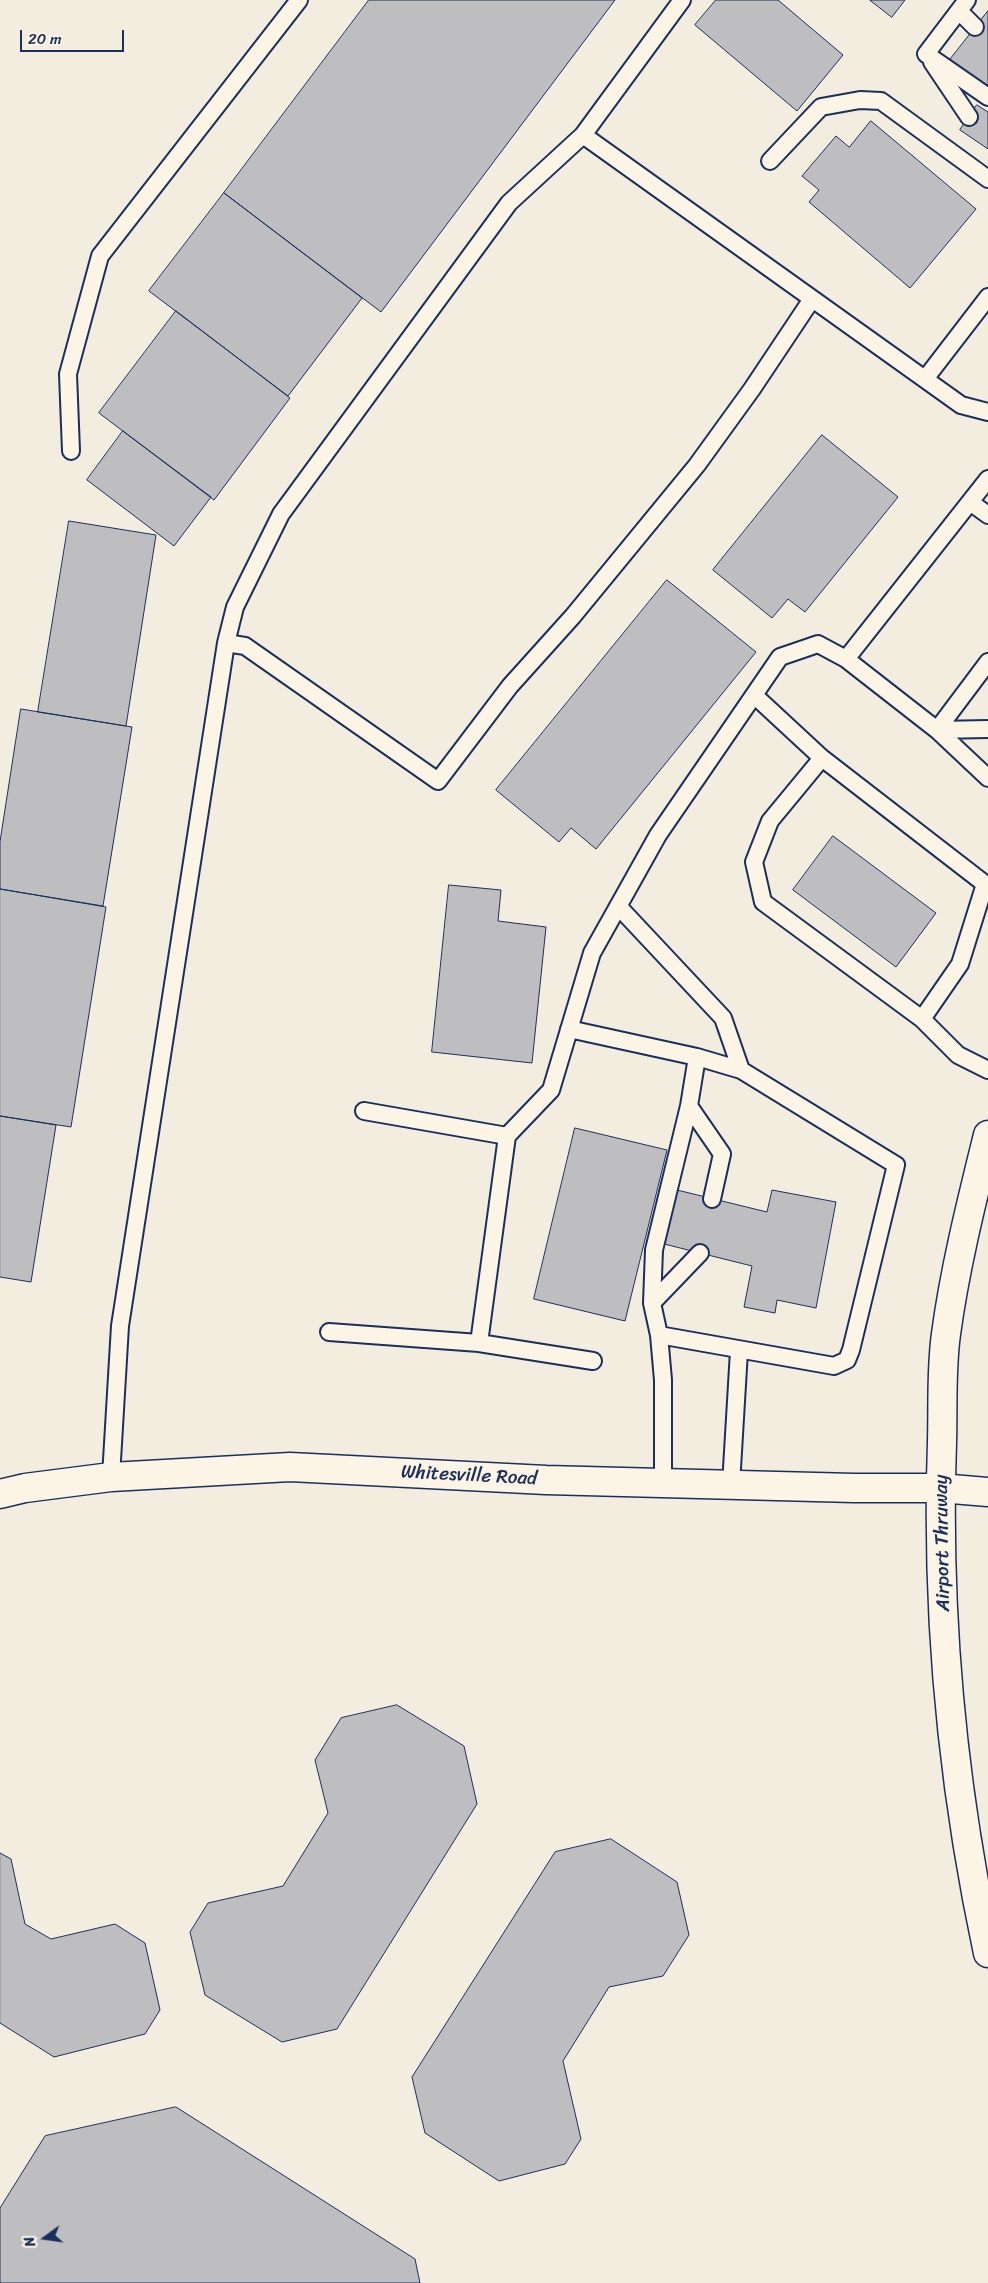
<!DOCTYPE html>
<style>
body{margin:0}
#map{position:relative;width:988px;height:2283px;overflow:hidden;background:#f3ede0;font-family:Sriracha,sans-serif}
canvas{display:block}
.north{position:absolute;left:20px;top:2213px;width:50px;height:50px;-webkit-text-stroke:4px #fcf5e5;paint-order:stroke;rotate:256deg;font-size:14px;font-weight:700;line-height:20px;text-align:center;color:#1b2f5e}
.north::after{content:'';display:block;margin:auto;width:18px;height:22px;background:#1b2f5e;clip-path:polygon(50% 0,100% 100%,50% 72%,0 100%)}
.scale{position:absolute;left:20px;top:30px;width:104px;height:22px;box-sizing:border-box;border:2px solid #1b2f5e;border-top:0;padding-left:6px;font-size:15px;line-height:18px;white-space:nowrap;color:#1b2f5e;-webkit-text-stroke:4px #fcf5e5;paint-order:stroke}
</style>
<div id="map">
<canvas width="988" height="2283"></canvas>
<div class="north">N</div>
<div class="scale">20 m</div>
</div>
<script>
const context = document.querySelector('canvas').getContext('2d');
context.lineJoin = 'round';
function paint(path, color) { context.fillStyle = color; context.fill(path, 'evenodd'); }
function trace(path, color, width, dash) { context.strokeStyle = color; context.lineWidth = width; context.lineCap = dash ? 'butt' : 'round'; context.setLineDash(dash || []); context.stroke(path); }
function write(font, color, halo, rows, align = 'center') {
  context.font = font + ' Sriracha,sans-serif'; context.lineWidth = 4; context.setLineDash([]); context.textBaseline = 'middle'; context.strokeStyle = halo; context.fillStyle = color; for (const [text, x, y, turn = 0] of rows) {
    context.save(); context.translate(x, y); context.rotate((+turn || 0) * Math.PI / 180); context.textAlign = isNaN(turn) ? turn : align; if (halo) context.strokeText(text, 0, 0); context.fillText(text, 0, 0); context.restore();
  }
}
const building = new Path2D(`
 M369 0H615L381 312 224 193Z
 M716 0H778L843 55 797 111 695 25Z
 M870 0H905L892 17Z
 M988 11V91L949 61Z
 M977 105 988 112V149L960 130Z
 M871 121 976 209 910 288 809 202 819 190 802 176 836 136 849 147Z
 M224 193 362 298 288 396 149 291Z
 M176 311 290 398 214 500 99 413Z
 M123 431 211 497 174 546 87 480Z
 M822 435 898 497 805 612 788 599 772 618 713 570Z
 M69 521 156 535 126 726 38 712Z
 M667 580 756 652 596 849 571 828 559 842 496 790Z
 M21 709 132 727 103 906 0 889V842Z
 M833 836 936 913 896 967 793 890Z
 M449 885 501 890 498 921 546 927 532 1063 432 1052Z
 M0 889 106 907 71 1127 0 1116Z
 M0 1116 56 1125 31 1282 0 1277Z
 M575 1128 667 1150 625 1321 534 1299Z
 M677 1190 767 1212 772 1190 836 1202 816 1308 777 1300 775 1313 744 1307 752 1266 664 1244Z
 M397 1705 464 1746 477 1804 337 2029 282 2042 205 1995 190 1932 208 1903 283 1886 328 1813 315 1760 341 1718Z
 M611 1839 677 1882 689 1935 663 1976 609 1987 563 2061 581 2139 565 2164 499 2181 425 2133 412 2077 555 1852Z
 M0 1853 11 1859 25 1924 51 1939 115 1924 145 1943 160 2010 145 2034 54 2057 0 2023Z
 M176 2107 415 2259 420 2283H0V2208L45 2136Z`);
paint(building, '#bebec0');
trace(building, '#1b2f5e', 1);
const service = new Path2D(`
 M967 0 926 54 988 97
 M959 11 975 27
 M932 62 969 117
 M583 135 682 0
 M770 161 821 107 860 100 881 101 988 179
 M925 379 988 297
 M71 451 68 374 100 256 299 0
 M970 502 988 515
 M226 643 245 646 438 781 510 686 573 616 697 465 752 389 812 299
 M846 659 937 730 988 778
 M754 695 822 758
 M937 730 988 662
 M937 730 988 729
 M985 884 960 964 922 1019 763 902 754 862 770 821 822 758 985 884 988 887
 M618 906 723 1018 741 1070
 M922 1019 958 1055 988 1070
 M569 1029 697 1057 741 1070 896 1165 851 1350 847 1360 834 1366 659 1335
 M689 1106 722 1154 712 1199
 M507 1136 551 1090 592 953 658 835 780 657 818 644 846 659 988 479
 M652 1303 700 1253
 M329 1332 479 1343 507 1136 364 1111
 M479 1343 593 1361
 M111 1477 120 1326 226 643 235 607 281 514 509 203 583 135 961 405 988 412
 M663 1483V1380L659 1335 652 1303 654 1250 689 1106 697 1057
 M731 1485 739 1351`);
const minor = new Path2D(`
 M940 1488 988 1492`);
const secondary = new Path2D(`
 M988 1135C972 1200 955 1267 946 1334 941 1369 943 1406 942 1442 936 1613 952 1785 988 1953
 M0 1494 25 1488 111 1477 290 1467 546 1480 854 1488H940`);
trace(service, '#1b2f5e', 20);
trace(minor, '#1b2f5e', 31);
trace(secondary, '#1b2f5e', 31);
trace(service, '#fcf5e5', 16);
trace(minor, '#fcf5e5', 28);
trace(secondary, '#fcf5e5', 28);
write('19px', '#1b2f5e', '#fcf5e5', [
 ["Whitesville Road",469,1476,3],
 ["Airport Thruway",943,1543,-91]
]);
</script>
